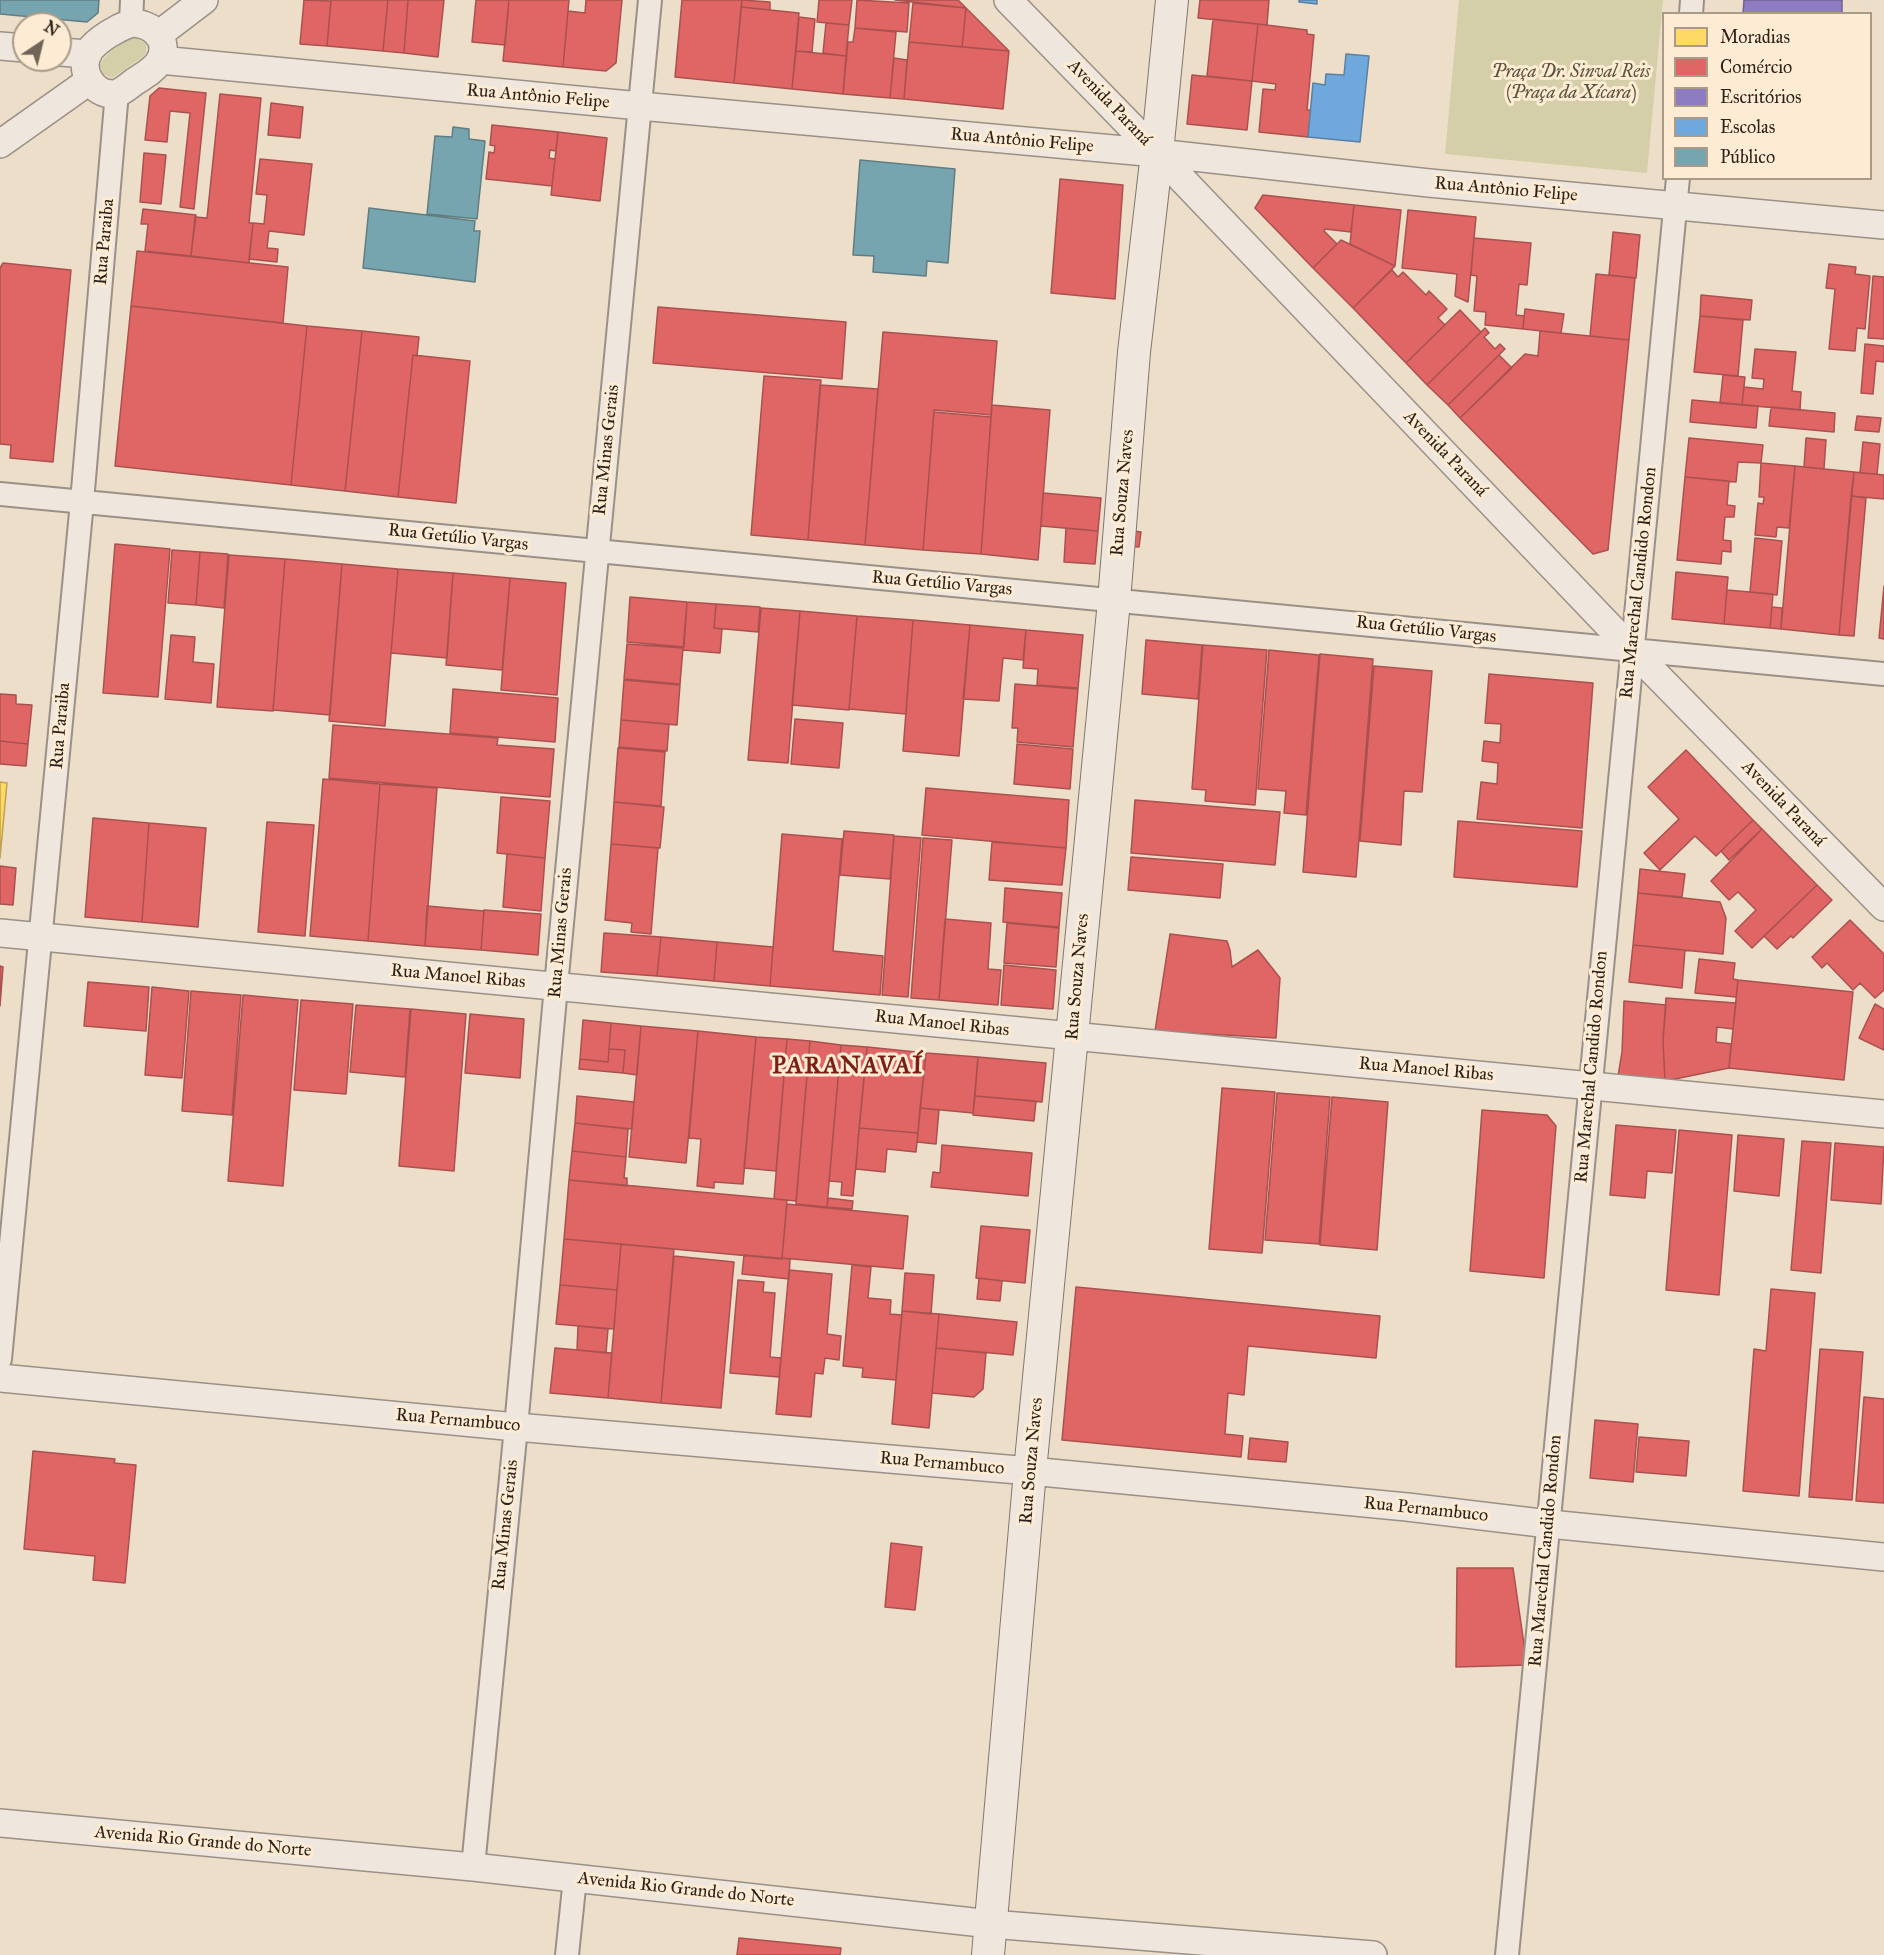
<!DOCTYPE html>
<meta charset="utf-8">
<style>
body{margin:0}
#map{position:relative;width:1884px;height:1955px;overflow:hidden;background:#eddeca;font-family:"IM FELL Great Primer",serif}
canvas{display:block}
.legend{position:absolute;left:1662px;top:12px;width:210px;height:168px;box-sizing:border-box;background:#fdecd3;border:2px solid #aa9b89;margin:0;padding:8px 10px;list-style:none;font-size:18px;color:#2d2119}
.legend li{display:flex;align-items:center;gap:12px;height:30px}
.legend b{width:30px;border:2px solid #aa9b89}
.north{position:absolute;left:12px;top:12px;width:60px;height:60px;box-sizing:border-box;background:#fdecd3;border:2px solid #aa9b89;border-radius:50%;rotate:35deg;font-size:16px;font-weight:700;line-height:24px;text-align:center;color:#2d2119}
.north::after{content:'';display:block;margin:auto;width:21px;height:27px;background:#706357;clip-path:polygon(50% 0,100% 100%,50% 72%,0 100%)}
</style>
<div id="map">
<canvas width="1884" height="1955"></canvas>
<ul class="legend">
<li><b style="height:16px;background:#ffd966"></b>Moradias</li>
<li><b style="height:16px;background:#e06666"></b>Comércio</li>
<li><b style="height:16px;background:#8e7cc3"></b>Escritórios</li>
<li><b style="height:16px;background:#6fa8dc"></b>Escolas</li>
<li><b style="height:16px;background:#76a5af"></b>Público</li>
</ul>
<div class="north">N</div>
</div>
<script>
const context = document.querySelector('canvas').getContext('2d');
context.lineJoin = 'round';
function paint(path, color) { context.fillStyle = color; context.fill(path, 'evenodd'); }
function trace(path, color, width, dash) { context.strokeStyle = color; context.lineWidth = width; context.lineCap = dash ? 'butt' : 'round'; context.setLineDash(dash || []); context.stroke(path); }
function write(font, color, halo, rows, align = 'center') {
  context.font = font + ' "IM FELL Great Primer",serif'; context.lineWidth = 6; context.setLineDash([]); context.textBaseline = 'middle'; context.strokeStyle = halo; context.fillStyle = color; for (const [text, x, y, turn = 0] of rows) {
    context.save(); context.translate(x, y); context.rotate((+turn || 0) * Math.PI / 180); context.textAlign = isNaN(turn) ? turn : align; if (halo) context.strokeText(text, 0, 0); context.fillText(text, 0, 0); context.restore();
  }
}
paint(new Path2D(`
 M1459 0H1663L1647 173 1445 154Z
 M137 38 146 44V53L143 57 112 78 103 74 100 65C105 53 125 39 137 38Z`), '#d5cfa9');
const homes = new Path2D(`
 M0 782 7 783 0 858Z`);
paint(homes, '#ffd966');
trace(homes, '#c0a24f', 1.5);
const shops = new Path2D(`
 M304 0 331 1 327 46 300 44Z
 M331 0H388L383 51 327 46Z
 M388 0H408L404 53 383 51Z
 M408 0H444L438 57 404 53Z
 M476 0H509L505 45 472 42Z
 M509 0H569L563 67 503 61Z
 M586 0H622L616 63 606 71 563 67 568 11 585 13Z
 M682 0H742L734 83 675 77Z
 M742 0 770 2V10L741 7Z
 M819 0H852L849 25 817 22Z
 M857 0 909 3 907 32 855 28Z
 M895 0H958L966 8Z
 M1200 0H1269L1267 25 1198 18Z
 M913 3 966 8 962 47 909 42Z
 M741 7 799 13 792 89 734 83Z
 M966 8 1009 51 962 47Z
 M799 17 815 19 812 52 796 51Z
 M1213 19 1258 24 1252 81 1207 76Z
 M826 23 849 25 846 56 823 53Z
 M1258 24 1307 30V34L1314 35 1307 110H1311L1308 137 1259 132 1263 89 1275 90 1276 84 1252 81Z
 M855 28 896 32 890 98 843 94 848 42H853Z
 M909 42 1009 51 1003 109 904 99Z
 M796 51 846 56 843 94 792 89Z
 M894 58 907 60 904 99 890 98Z
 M1192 75 1252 81 1247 130 1187 124Z
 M159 88 206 93 194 209 180 207 190 113 170 111 167 142 145 140 150 96Z
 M220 94 261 98 249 223H253L249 263 191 256 195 217 207 218Z
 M271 103 303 107 300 138 268 135Z
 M492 125 558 132 556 151 550 150 549 158 555 159 552 186 486 179 489 152 494 153 495 146 490 145Z
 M558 132 607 138 600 201 551 195Z
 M144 153 166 155 161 204 140 202Z
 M260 159 312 164 304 235 269 231 267 248 278 249 277 262 249 259 253 223 264 224 267 195 256 194Z
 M1060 179 1123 185 1115 299 1051 293Z
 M1263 195 1354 205 1351 232 1325 229 1324 231 1337 244 1313 268 1255 208Z
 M1354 205 1401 210 1395 266 1350 244Z
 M143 209 196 215 191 256 145 251 148 224H141Z
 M1408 210 1476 217 1468 302 1455 296 1457 274 1402 268Z
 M1613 232 1640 235 1636 278 1609 275Z
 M1474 238 1531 243 1527 285 1519 284 1516 315 1524 316 1523 329 1485 325 1486 312 1474 311 1477 276 1471 275Z
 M1341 240 1395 266 1353 308 1313 268Z
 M137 251 288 267 283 323 131 306Z
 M3 263 71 270 53 462 10 458 11 445 0 444V268Z
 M1829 264 1856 267 1855 274 1870 276 1865 329 1857 328 1855 351 1829 349 1835 289 1826 288Z
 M1392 270 1398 277 1403 272 1426 295 1429 291 1447 309 1438 318 1445 325 1406 363 1353 308Z
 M1596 274 1635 278 1629 340 1590 336Z
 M1873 276 1884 277V339L1868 338Z
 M1701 295 1752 300 1750 320 1700 316Z
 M131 306 307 326 291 485 115 466Z
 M658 307 846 322 842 379 653 363Z
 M1525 309 1564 314 1561 333 1523 329Z
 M1460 310 1481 332 1427 385 1406 363Z
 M1700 316 1743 320 1738 376 1694 372Z
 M307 326 362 331 345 491 291 485Z
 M1485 328 1489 333 1484 337 1495 349 1500 344 1505 349 1448 405 1427 385Z
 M362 331 419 337 417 356 413 355 398 497 345 491Z
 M1540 331 1629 340 1608 550 1593 554 1460 418 1525 354 1538 356Z
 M883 332 997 341 991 415 934 410 923 550 865 545Z
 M1865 344 1884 346V362L1876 361 1873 394 1861 393Z
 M1755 349 1796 352 1792 391 1801 392 1800 410 1742 405 1744 387 1763 389 1764 379 1752 378Z
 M413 355 470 361 456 503 398 497Z
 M1499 355 1512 368 1460 418 1448 405Z
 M1723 375 1745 377 1742 405 1720 403Z
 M764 376 821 380 808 540 751 535Z
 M820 385 878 389 865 545 808 540Z
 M1692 400 1758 406 1756 428 1690 422Z
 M992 405 1050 410 1038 560 981 554Z
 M1771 407 1835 413 1834 432 1769 426Z
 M934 412 991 417 981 554 923 550Z
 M1857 416 1881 418 1879 432 1855 430Z
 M1689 438 1763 445 1761 463 1738 462 1736 482 1685 477Z
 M1806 438 1826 440 1824 469 1804 467Z
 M1863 442 1880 444 1877 474 1860 473Z
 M1761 463 1795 466 1789 528 1777 527 1776 537 1755 535 1758 503 1763 504 1764 497H1759Z
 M1795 466 1854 472 1839 635 1781 629Z
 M1854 472 1884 475V499L1851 496Z
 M1685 477 1729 481 1727 505 1735 506 1734 517H1725L1723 540 1731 541V552L1722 551 1721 564 1677 560Z
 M1043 493 1101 498 1098 531 1041 526Z
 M1851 496 1866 498 1854 636 1839 635Z
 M1066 528 1098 531 1095 564 1064 562Z
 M1127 530 1141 532 1139 547 1126 546Z
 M1755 538 1782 541 1777 595 1750 592Z
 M115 544 170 549 158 697 103 693Z
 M172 550 200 552 196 605 168 603Z
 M200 552 228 554 224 608 196 605Z
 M229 555 285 559 273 711 217 707Z
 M285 559 342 564 330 715 273 710Z
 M342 564 398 569 385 726 329 721Z
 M398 569 453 573 447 658 391 653Z
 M1676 572 1728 577 1724 624 1672 619Z
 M453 573 510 578 502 670 446 665Z
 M510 578 566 583 557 695 501 690Z
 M1884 586V639L1879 638Z
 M1727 590 1773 594 1770 628 1724 624Z
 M630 597 687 602 684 647 627 642Z
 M687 602 716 604 714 628 722 629 720 653 683 650Z
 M716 604 760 607 758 632 714 628Z
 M1772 607 1782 608 1781 629 1770 628Z
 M761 608 800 611 788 763 748 760Z
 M800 611 857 616 849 710 792 705Z
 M857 616 913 620 906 714 849 709Z
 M913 620 970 625 959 756 903 751Z
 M970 625 1026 630 1023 660 1003 658 999 701 963 699Z
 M1026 630 1083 635 1078 688 1037 685 1038 669 1023 668Z
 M171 635 195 637 193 662 214 664 211 703 165 699Z
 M1146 640 1202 645 1198 699 1142 694Z
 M627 644 683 648 680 684 624 679Z
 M1203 645 1267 650 1255 805 1205 801 1206 790 1192 789Z
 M1269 650 1319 655 1306 815 1284 813 1286 791 1258 789Z
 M1320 654 1373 659 1356 877 1303 872Z
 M1374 666 1432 671 1422 792 1404 791 1401 845 1360 841Z
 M1489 674 1593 683 1582 828 1477 819 1481 782 1497 784 1498 763 1482 761 1484 741 1500 743 1501 724 1485 723Z
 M624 680 680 685 677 725 621 720Z
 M1015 684 1078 689 1073 747 1017 742 1018 728H1012Z
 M453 689 558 698 555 742 450 733Z
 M0 694 16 695V704L32 705 28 744 0 741Z
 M795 719 843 723 839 768 791 764Z
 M621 720 669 724 667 751 619 747Z
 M333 725 498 738 497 745 554 749 550 797 329 778Z
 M0 741 28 744 26 766 0 764Z
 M1017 744 1073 749 1070 789 1014 784Z
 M618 748 665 752 661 806 614 802Z
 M1686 750 1753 820 1716 856 1695 836 1660 870 1644 853 1679 819 1648 787Z
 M323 779 380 784 368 941 310 936Z
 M380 784 437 788 425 946 368 941Z
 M926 788 1069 800 1066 848 922 835Z
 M501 797 550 801 545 858 497 853Z
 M1135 800 1280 812 1275 865 1131 853Z
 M614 802 664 807 660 848 611 844Z
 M93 818 149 823 142 922 85 917Z
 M1753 820 1762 829 1729 860 1721 851Z
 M1458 821 1582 831 1577 887 1454 877Z
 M267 822 314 825 305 936 258 932Z
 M149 823 206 828 198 927 142 922Z
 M1762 829 1817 885 1752 948 1735 931 1756 910 1738 892 1729 900 1711 881Z
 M844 831 894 835 890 879 840 875Z
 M782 834 842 839 833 951 883 956 880 995 770 986Z
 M894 836 921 838 908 997 882 995Z
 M923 838 952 840 939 1000 911 998Z
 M992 842 1066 848 1062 885 989 880Z
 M611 844 658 848 651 934 631 932 632 923 605 920Z
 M507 854 545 858 541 911 503 907Z
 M1131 857 1223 864 1220 898 1128 890Z
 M0 866 16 868 13 905 0 904Z
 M1640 869 1685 874 1682 897 1638 893Z
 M1817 885 1832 900 1793 938 1791 936 1777 949 1764 936Z
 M1005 888 1062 893 1059 927 1003 922Z
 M1638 893 1720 902 1726 918 1723 954 1633 945Z
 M427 906 484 911 481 950 425 946Z
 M484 910 541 914 538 955 481 950Z
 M945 919 991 923 988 969 1001 970 998 1005 939 1000Z
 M1850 920 1884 954V990L1875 998 1860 983 1853 990 1827 963 1822 968 1812 957Z
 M1007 923 1059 928 1056 967 1004 963Z
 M604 933 661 937 657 976 601 972Z
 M1170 934 1227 941 1230 950 1232 967 1258 950 1280 978 1276 1038 1155 1031Z
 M661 937 717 942 714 981 657 976Z
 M717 942 773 947 770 986 714 981Z
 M1633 945 1685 950 1682 988 1629 982Z
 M1699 959 1735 963 1733 979 1738 980 1736 997 1695 993Z
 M1004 965 1056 970 1053 1009 1001 1005Z
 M0 966 3 967 0 1006Z
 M1738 980 1853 992 1844 1080 1729 1068Z
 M88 982 149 987 146 1031 84 1026Z
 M152 987 189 991 182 1078 145 1075Z
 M191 991 241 995 232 1115 182 1111Z
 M243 995 298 1000 283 1186 228 1181Z
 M1666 998 1736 1003 1733 1029 1717 1027 1716 1042 1731 1044 1729 1068 1665 1081 1663 1040Z
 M301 1000 353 1004 346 1094 294 1090Z
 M1624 1001 1666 1005 1663 1040 1665 1081 1618 1076 1622 1052Z
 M1875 1004 1884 1009V1050L1859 1038Z
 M356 1005 410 1009 405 1077 350 1072Z
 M411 1009 466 1014 454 1171 399 1166Z
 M470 1014 524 1019 520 1078 465 1073Z
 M583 1020 611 1023 608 1062 580 1059Z
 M611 1023 641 1026 637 1075 623 1073 625 1050 609 1049Z
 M641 1026 698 1031 686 1163 629 1157Z
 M698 1031 756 1037 743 1184 714 1182V1188L697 1186 701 1139 689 1138Z
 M756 1037 787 1039 776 1171 744 1168Z
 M787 1039 810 1041 796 1201 774 1199Z
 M810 1041 841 1045 827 1207 796 1204Z
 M841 1045 867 1047 853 1196 841 1195 842 1182 829 1181Z
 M867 1047 926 1053 918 1133 859 1128Z
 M609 1049 625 1050 623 1073 579 1069 580 1059 608 1062Z
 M926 1053 978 1057 973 1113 920 1108Z
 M978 1057 1046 1063 1042 1102 975 1096Z
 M1222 1088 1275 1092 1262 1253 1209 1249Z
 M1277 1093 1330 1097 1319 1244 1265 1240Z
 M577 1096 634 1102 632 1129 575 1123Z
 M975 1096 1036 1101 1034 1121 973 1115Z
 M1332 1097 1388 1102 1377 1250 1320 1245Z
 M920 1108 939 1110 936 1144 917 1142Z
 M1482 1110 1547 1115 1556 1126 1544 1278 1470 1271Z
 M575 1123 628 1129 626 1157 572 1151Z
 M1616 1125 1676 1130 1672 1173 1647 1171 1645 1198 1610 1195Z
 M859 1128 918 1133 916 1152 887 1149 885 1172 856 1169Z
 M1679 1130 1732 1135 1719 1295 1666 1290Z
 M1738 1135 1784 1139 1779 1196 1734 1191Z
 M1802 1141 1831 1143 1821 1273 1791 1270Z
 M1835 1143 1884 1147 1881 1204 1831 1200Z
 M942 1145 1032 1153 1028 1196 931 1187 933 1172 940 1173Z
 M572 1151 626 1157 624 1178H627V1186L569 1180Z
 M569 1180 787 1200 782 1259 564 1239Z
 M828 1198 853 1201 852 1209 827 1207Z
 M787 1204 908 1216 903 1269 782 1258Z
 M981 1226 1030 1230 1025 1283 976 1278Z
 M564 1239 621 1244 617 1290 560 1285Z
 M621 1244 674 1249 661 1403 608 1398Z
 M744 1255 790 1259 789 1279 742 1274Z
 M674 1256 734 1262 721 1408 661 1403Z
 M852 1265 871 1267 868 1298 891 1300 890 1314 902 1315 896 1380 862 1377 863 1368 843 1366Z
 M789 1270 832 1274 827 1334 841 1336 839 1360 825 1358 823 1374 815 1373 811 1417 776 1414Z
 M905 1273 934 1275 931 1314 902 1311Z
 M979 1278 1002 1281 1000 1301 977 1299Z
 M738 1280 764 1282 763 1292 775 1293 770 1357 781 1358 779 1377 730 1373Z
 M560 1285 617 1290 614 1329 556 1324Z
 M1076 1287 1380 1316 1376 1358 1248 1346 1244 1395 1228 1393 1225 1434 1243 1436 1241 1457 1062 1440Z
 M1771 1289 1815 1293 1799 1496 1743 1491 1754 1349 1766 1351Z
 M902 1311 939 1314 929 1428 892 1424Z
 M939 1314 1017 1322 1013 1355 936 1348Z
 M578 1326 608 1329 606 1353 577 1350Z
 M555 1348 612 1353 608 1398 550 1393Z
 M936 1348 986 1353 983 1389 974 1397 932 1393Z
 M1820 1349 1863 1352 1852 1500 1809 1497Z
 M1864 1397 1884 1399V1503L1856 1501Z
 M1595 1420 1638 1424 1633 1482 1590 1478Z
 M1639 1437 1689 1441 1686 1476 1636 1472Z
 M1250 1438 1288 1442 1286 1462 1248 1459Z
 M33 1451 115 1459 114 1463 136 1465 125 1583 93 1580 95 1556 24 1549Z
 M891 1543 922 1547 915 1610 885 1607Z
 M1457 1568H1513L1527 1665 1456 1667Z
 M739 1938 841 1948 840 1955H737Z`);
paint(shops, '#e06666');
trace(shops, '#aa514f', 1.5);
const offices = new Path2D(`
 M1744 0H1842V14H1743Z`);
paint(offices, '#8e7cc3');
trace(offices, '#716190', 1.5);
const schools = new Path2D(`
 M1299 0H1317V4L1299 2Z
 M1346 54 1369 56 1360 142 1308 137 1313 83 1325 85 1326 74 1344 75Z`);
paint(schools, '#6fa8dc');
trace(schools, '#5b80a2', 1.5);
const public = new Path2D(`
 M0 0H99L98 13 87 22 0 14Z
 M453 127 469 129V139L485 141 477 219 427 214 435 136 452 137Z
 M860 160 955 169 948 263 927 261 926 276 873 272 874 256 853 255Z
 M369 208 475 221 474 231H480L475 282 363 268Z`);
paint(public, '#76a5af');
trace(public, '#607d82', 1.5);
const minor = new Path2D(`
 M1691 14 1692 0
 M131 23 132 0
 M0 494 1884 674
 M0 1359 82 502 117 92
 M473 1867 516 1427 556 986 650 0
 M567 1955 575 1878
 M1507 1955 1678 178`);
const tertiary = new Path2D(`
 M1008 0 1157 153 1633 651 1884 907
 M131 23C152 23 172 40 159 62 153 71 143 76 134 82 129 86 121 93 114 94 92 95 78 69 89 51 98 39 117 28 131 23Z
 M158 35 204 0
 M0 46 24 48
 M60 52 88 54
 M160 60 640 106 1157 153 1429 183 1884 225
 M0 144 89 81
 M0 933 1884 1114
 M0 1378 516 1427 1030 1471 1407 1507 1549 1524 1884 1557
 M0 1823 473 1867 991 1924 1373 1955`);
const secondary = new Path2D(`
 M988 1955 1030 1471 1114 601 1134 352 1157 153 1172 0`);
trace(minor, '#9a9085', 26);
trace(tertiary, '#9a9085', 30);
trace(secondary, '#80776c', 34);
trace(minor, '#efe7de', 22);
trace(tertiary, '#efe7de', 27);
trace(secondary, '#efe7de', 32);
write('italic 18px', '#59513c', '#fdecd3', [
 ["Praça Dr. Sinval Reis",1571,73],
 ["(Praça da Xícara)",1571,94]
]);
write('18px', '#2d2119', '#fdecd3', [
 ["Rua Antônio Felipe",538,97,5],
 ["Avenida Paraná",1109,103,46],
 ["Rua Antônio Felipe",1022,141,5],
 ["Rua Antônio Felipe",1506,190,5],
 ["Rua Paraiba",105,242,-85],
 ["Rua Minas Gerais",607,450,-84],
 ["Avenida Paraná",1445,454,46],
 ["Rua Souza Naves",1123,493,-85],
 ["Rua Getúlio Vargas",458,538,6],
 ["Rua Marechal Candido Rondon",1639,583,-84],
 ["Rua Getúlio Vargas",942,584,5],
 ["Rua Getúlio Vargas",1426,630,6],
 ["Rua Paraiba",61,726,-85],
 ["Avenida Paraná",1783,804,46],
 ["Rua Minas Gerais",561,933,-85],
 ["Rua Manoel Ribas",458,977,5],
 ["Rua Souza Naves",1078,977,-85],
 ["Rua Manoel Ribas",942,1024,6],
 ["Rua Marechal Candido Rondon",1592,1067,-85],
 ["Rua Manoel Ribas",1426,1070,5],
 ["Rua Pernambuco",458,1421,5],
 ["Rua Souza Naves",1032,1461,-85],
 ["Rua Pernambuco",942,1464,5],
 ["Rua Pernambuco",1426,1510,6],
 ["Rua Minas Gerais",506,1525,-84],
 ["Rua Marechal Candido Rondon",1546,1551,-85],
 ["Avenida Rio Grande do Norte",203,1842,5],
 ["Avenida Rio Grande do Norte",686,1890,6]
]);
context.letterSpacing = '1.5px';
write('bold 24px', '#7a1f14', '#fdecd3', [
 ["PARANAVAÍ",848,1067]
]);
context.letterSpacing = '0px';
</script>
